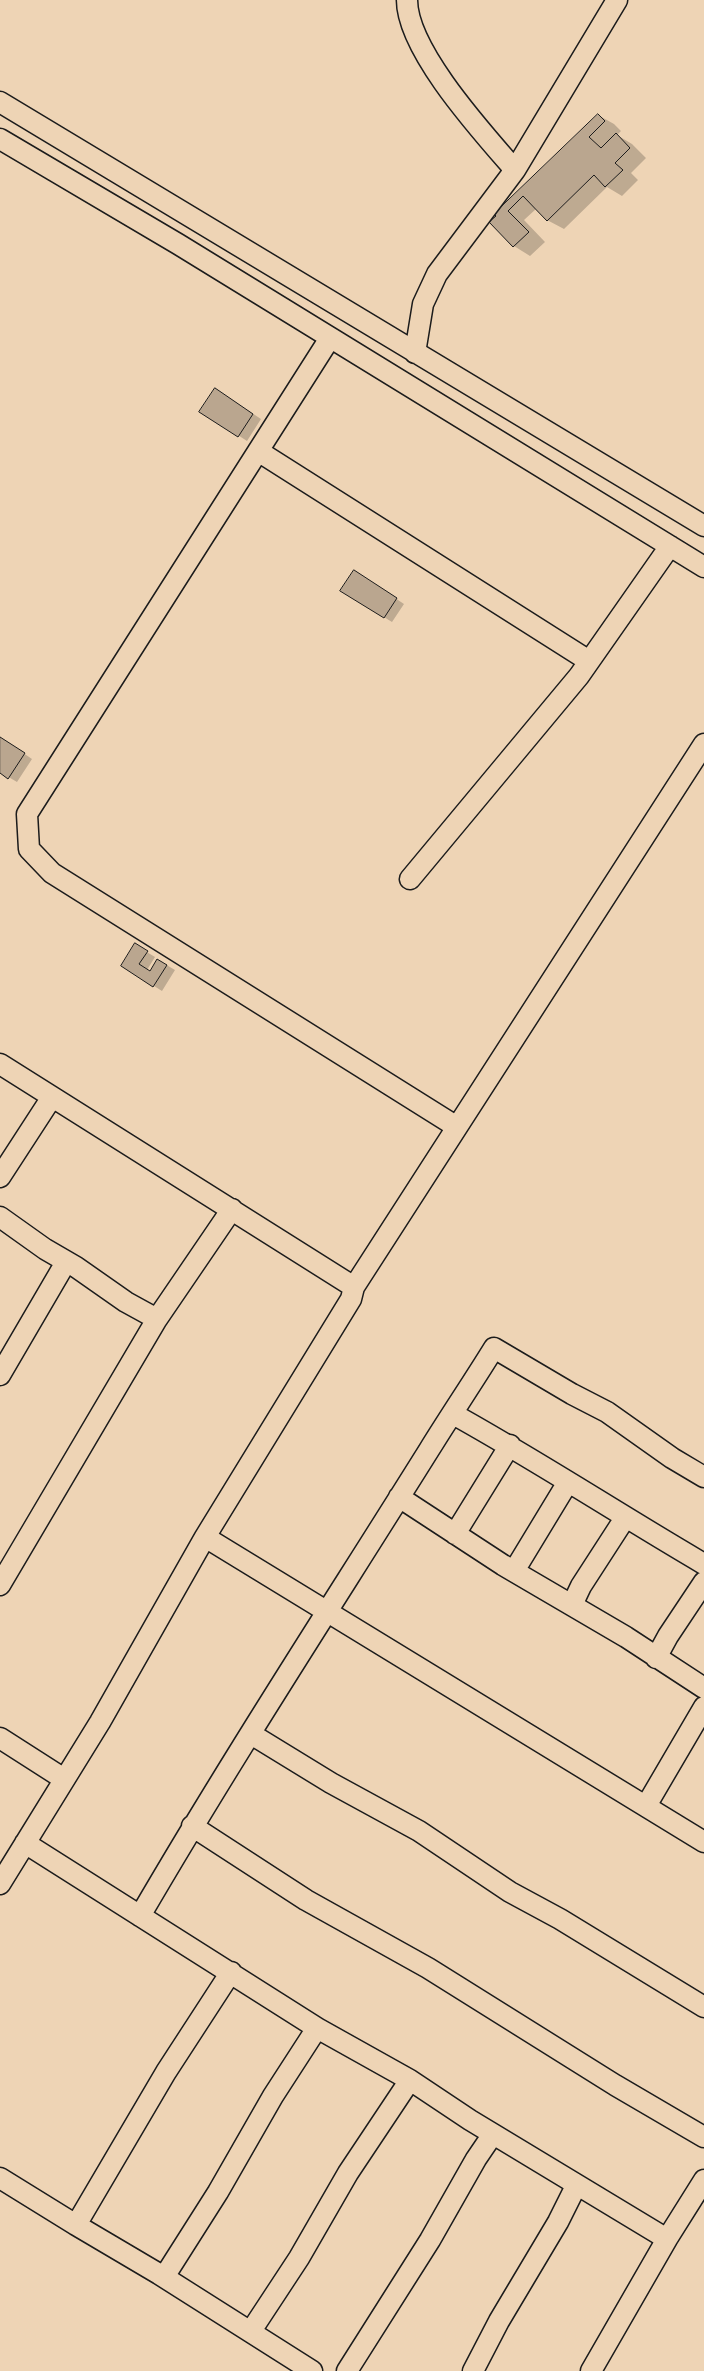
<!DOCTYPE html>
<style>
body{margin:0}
canvas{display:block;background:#eed4b5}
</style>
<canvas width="704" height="2371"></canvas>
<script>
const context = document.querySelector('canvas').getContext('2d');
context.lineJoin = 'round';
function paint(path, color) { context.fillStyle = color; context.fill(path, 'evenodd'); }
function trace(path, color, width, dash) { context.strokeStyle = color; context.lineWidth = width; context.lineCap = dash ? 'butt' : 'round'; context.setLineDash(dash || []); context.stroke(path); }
paint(new Path2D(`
 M598 115 614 124 621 131 617 135 632 144 646 158 631 173 638 180 622 196 607 187 564 229 547 220 536 209 524 220 545 242 530 256 514 246 491 222Z
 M223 394 261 419 247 441 201 411Z
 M362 576 404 604 392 622 341 591Z
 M0 737 32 759 17 782 0 772Z
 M135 945 155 957 147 970 150 972 158 960 175 970 162 991 122 966Z`), '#0003');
const building = new Path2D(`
 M598 114 605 121 589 137 601 148 616 133 630 148 615 163 623 170 605 187 594 175 547 221 523 196 508 211 529 232 513 247 489 222 496 216 494 214Z
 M215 388 253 414 238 437 199 412Z
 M354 570 397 598 384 618 340 591Z
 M0 737 25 753 8 779 0 773Z
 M135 943 148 951 139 964 150 971 157 959 167 965 153 987 121 966Z`);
paint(building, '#baa68f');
trace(building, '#1c1c1c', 1);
const minor = new Path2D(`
 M407 0C407 50 482 132 515 170L437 274 423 304 415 353
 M0 102 704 526
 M0 139 178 244 704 567
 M515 170 617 0
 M330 338 27 814 29 849 52 873 457 1127
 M258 451 589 661
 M410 879 579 676 670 546
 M0 1064 354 1287 351 1299 205 1537 100 1722 0 1884
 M0 1177 52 1097
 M0 1217 45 1249 76 1267 126 1302 157 1319
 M354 1287 704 744
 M0 1375 66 1262
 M453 1414C538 1461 620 1515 704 1564
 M399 1497 503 1565 626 1637 704 1688
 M455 1534 510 1445
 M205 1537 704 1842
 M514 1571 568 1482
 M0 1585 157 1319 232 1209
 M572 1605 581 1586 625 1518
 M656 1658 668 1636 704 1582
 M251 1734 331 1783 419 1831 510 1892 560 1919 704 2007
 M0 1738 64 1779
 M646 1806 704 1707
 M192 1826 306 1900 428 1968 615 2085 704 2137
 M25 1843 317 2028 410 2080 470 2120 667 2239
 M140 1916C232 1758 332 1605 429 1450 450 1416 473 1382 494 1348L572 1394 607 1412 672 1458 704 1477
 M231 1972 166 2072 76 2225 159 2274 312 2371
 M0 2178 76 2225
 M164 2277 218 2192 273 2096 317 2028
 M251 2331 299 2258 348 2173 410 2080
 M347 2371 430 2240 476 2159 493 2134
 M473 2371 499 2321 558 2222 576 2186
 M591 2371 667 2239 704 2180`);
trace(minor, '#1c1c1c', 23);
trace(minor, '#eed4b5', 20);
</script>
